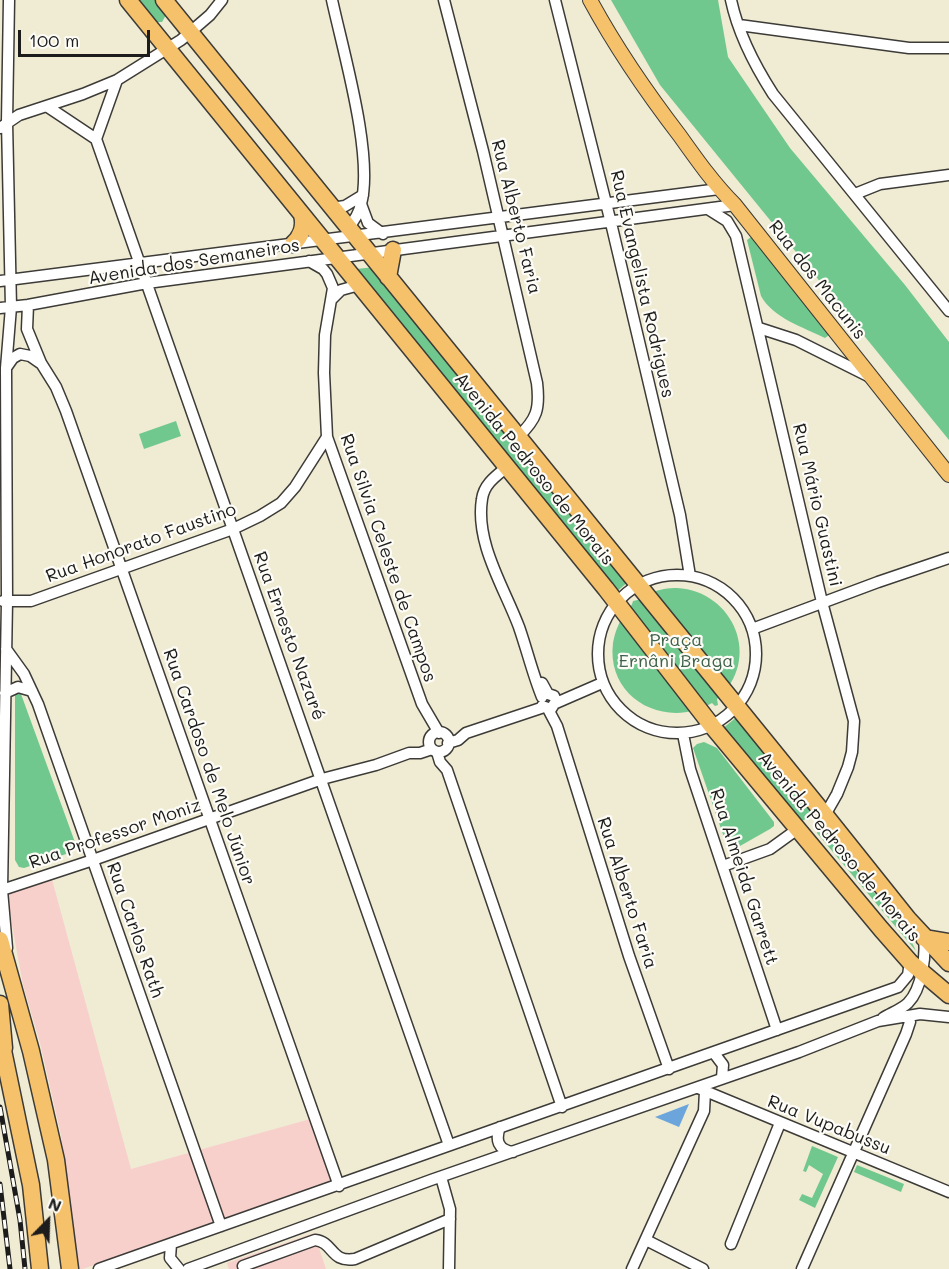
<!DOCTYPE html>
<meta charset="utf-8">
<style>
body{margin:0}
#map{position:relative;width:949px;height:1269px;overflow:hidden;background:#f0ebd3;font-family:Mali,sans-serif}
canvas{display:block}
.north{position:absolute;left:18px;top:1191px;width:60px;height:60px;-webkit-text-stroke:4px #fdfcf7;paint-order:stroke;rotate:23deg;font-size:16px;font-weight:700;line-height:24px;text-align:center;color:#1c1c1c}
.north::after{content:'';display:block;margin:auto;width:21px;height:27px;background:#1c1c1c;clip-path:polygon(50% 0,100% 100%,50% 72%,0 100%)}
.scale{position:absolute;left:18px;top:30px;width:132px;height:27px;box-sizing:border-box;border:3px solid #1c1c1c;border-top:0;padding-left:8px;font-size:18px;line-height:21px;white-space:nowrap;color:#1c1c1c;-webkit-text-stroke:4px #fdfcf7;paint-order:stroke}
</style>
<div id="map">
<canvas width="949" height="1269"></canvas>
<div class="north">N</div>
<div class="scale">100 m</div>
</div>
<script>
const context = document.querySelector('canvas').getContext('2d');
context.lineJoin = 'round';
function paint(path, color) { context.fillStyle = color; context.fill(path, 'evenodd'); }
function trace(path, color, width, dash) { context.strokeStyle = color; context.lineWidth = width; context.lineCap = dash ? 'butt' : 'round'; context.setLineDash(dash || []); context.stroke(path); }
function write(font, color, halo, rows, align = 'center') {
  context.font = font + ' Mali,sans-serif'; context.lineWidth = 4.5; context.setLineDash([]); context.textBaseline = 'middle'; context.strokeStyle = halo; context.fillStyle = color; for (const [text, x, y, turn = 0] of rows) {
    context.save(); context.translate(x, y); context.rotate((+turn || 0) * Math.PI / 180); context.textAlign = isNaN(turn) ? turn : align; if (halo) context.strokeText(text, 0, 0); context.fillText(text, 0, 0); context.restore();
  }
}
paint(new Path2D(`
 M51 876 131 1169 314 1118 336 1179 83 1269H77L61 1135 40 1043 23 985 6 892Z
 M314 1233 326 1269H229L227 1263Z`), '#f7d0cc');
paint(new Path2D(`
 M134 0H160L166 15 162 22H152Z
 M611 0H718L728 57 790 148 905 285 949 342V440L660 85Z
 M751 237 829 335 825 338C803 327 773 318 761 296L747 240Z
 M375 267 629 581 614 594 356 269Z
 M176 421 181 436 144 449 139 434Z
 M677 588C734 591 763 660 717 699L718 705 715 706 712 703C666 730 606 699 613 643 615 632 619 621 626 613 629 608 632 606 633 601 640 600 645 596 651 593 660 589 668 588 677 588Z
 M18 692 21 694 76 845 72 852 24 868 19 867 15 860V694Z
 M738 716 817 811 801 822 722 729Z
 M704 742 717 748 774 822V826L770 829 740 846 732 848 727 846 693 748 697 744Z
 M819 828 822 829 908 934 916 951 817 833Z
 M812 1146 838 1157 815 1208 799 1200 802 1194 812 1198 823 1174 809 1165 806 1172 803 1171Z
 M857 1165 904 1184 901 1192 854 1172Z`), '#70c88e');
paint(new Path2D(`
 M689 1104 679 1127 655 1117Z`), '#6ba5db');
const minor = new Path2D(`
 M332 0C343 51 374 156 361 204 359 214 354 221 348 228
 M444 0 483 151 537 383C540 409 537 419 518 437
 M555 0 611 223 680 515 690 576
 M731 0C738 33 755 66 773 94L949 311
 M739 25 909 48H949
 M48 107 96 139 449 1145
 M0 128 19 115 83 94 117 80 181 40 210 15 222 0
 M96 139 117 80
 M855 194 880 184 949 175
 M361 204 368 223 383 234
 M332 208 345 206 363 195
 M708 209 727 221 736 236 822 602 854 721 852 752 848 767 837 794 825 815
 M309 261 323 269 327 274 333 288 325 335 324 373 327 437 422 704 439 733
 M0 281 719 189
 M331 300 341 290 359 285
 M28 305 27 329 41 363 56 387 66 411 339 1186
 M0 308 28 305 147 283 735 205
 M759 328 796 340 870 377
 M6 368 13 358 20 354 30 356 40 363
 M507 467C496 476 484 484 482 499 475 543 504 587 519 627 527 650 533 675 542 697
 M598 654a79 79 0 1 1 158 0a79 79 0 1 1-158 0Z
 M3 601H31L233 529 260 516 281 503 295 487 327 437
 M752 629 878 582 949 558
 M6 649 24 674 38 704 221 1226
 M542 683 548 694 554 696 556 701 551 709 542 706
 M5 693 18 687 32 691
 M556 703 602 683
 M548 709 557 726 629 956 669 1069
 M429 742a10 10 0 1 1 20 0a10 10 0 1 1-20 0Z
 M683 734 690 769 777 1030
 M448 743 458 740 466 733 544 707
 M437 752 440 762 447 770 562 1107
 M723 866 770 849 799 828
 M2 890 93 860 322 779 376 765 409 753H420L432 749
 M7 948 2 890 7 601 6 368 11 307 7 122 9 0
 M883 1018C891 1013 902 1009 908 1003 922 989 926 956 924 938
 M714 1053 723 1065 722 1078
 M698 1088 949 1192
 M500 1127C495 1140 498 1150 513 1152
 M441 1177 450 1209 449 1269
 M646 1240 703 1269
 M171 1244 170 1258 179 1269
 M731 1244 780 1123
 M243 1266 315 1240C334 1242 330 1263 355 1259L450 1219
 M99 1269 898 987 908 975 910 962
 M188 1269 431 1180 799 1052 878 1021 920 1014 949 1017
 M632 1269 704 1111 705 1091
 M802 1269 906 1034 910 1022 907 1016`);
const major = new Path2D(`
 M590 0C616 48 647 93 680 136 697 160 714 184 735 205L949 475`);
const highway = new Path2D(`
 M128 0 606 589 712 726 881 929 910 962 949 995
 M164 0 825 815 908 919 949 963
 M293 244C301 237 305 226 302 215
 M388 277 393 250
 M924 938 949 942
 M0 940 31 1051 56 1160 70 1269
 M0 1004 4 1048
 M0 1036 31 1185 40 1269`);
trace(minor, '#3c3b37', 13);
trace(major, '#3c3b37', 16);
trace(highway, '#3c3b37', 19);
trace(minor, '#fff', 10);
trace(major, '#f5c16b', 14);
trace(highway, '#f5c16b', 16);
const rail = new Path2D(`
 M0 1107 20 1220 25 1269
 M0 1184 10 1269`);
trace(rail, '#1c1c1c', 5);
trace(rail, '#fdfcf7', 3, [9]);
write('18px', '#1c1c1c', '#fdfcf7', [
 ["Rua Alberto Faria",516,217,76],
 ["Avenida dos Semaneiros",194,262,-9],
 ["Rua dos Macunis",817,280,52],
 ["Rua Evangelista Rodrigues",642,284,77],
 ["Avenida Pedroso de Morais",534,469,51],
 ["Rua Mário Guastini",817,505,77],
 ["Rua Honorato Faustino",141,543,-20],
 ["Rua Silvia Celeste de Campos",388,558,71],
 ["Rua Ernesto Nazaré",289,636,70],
 ["Rua Cardoso de Melo Júnior",209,767,71],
 ["Rua Professor Moniz",115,834,-19],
 ["Avenida Pedroso de Morais",839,847,50],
 ["Rua Almeida Garrett",744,877,72],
 ["Rua Alberto Faria",627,893,72],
 ["Rua Carlos Rath",135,930,71],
 ["Rua Vupabussu",829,1125,22]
]);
write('18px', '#3e614a', '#fdfcf7', [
 ["Praça",676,640],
 ["Ernâni Braga",676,661]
]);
</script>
